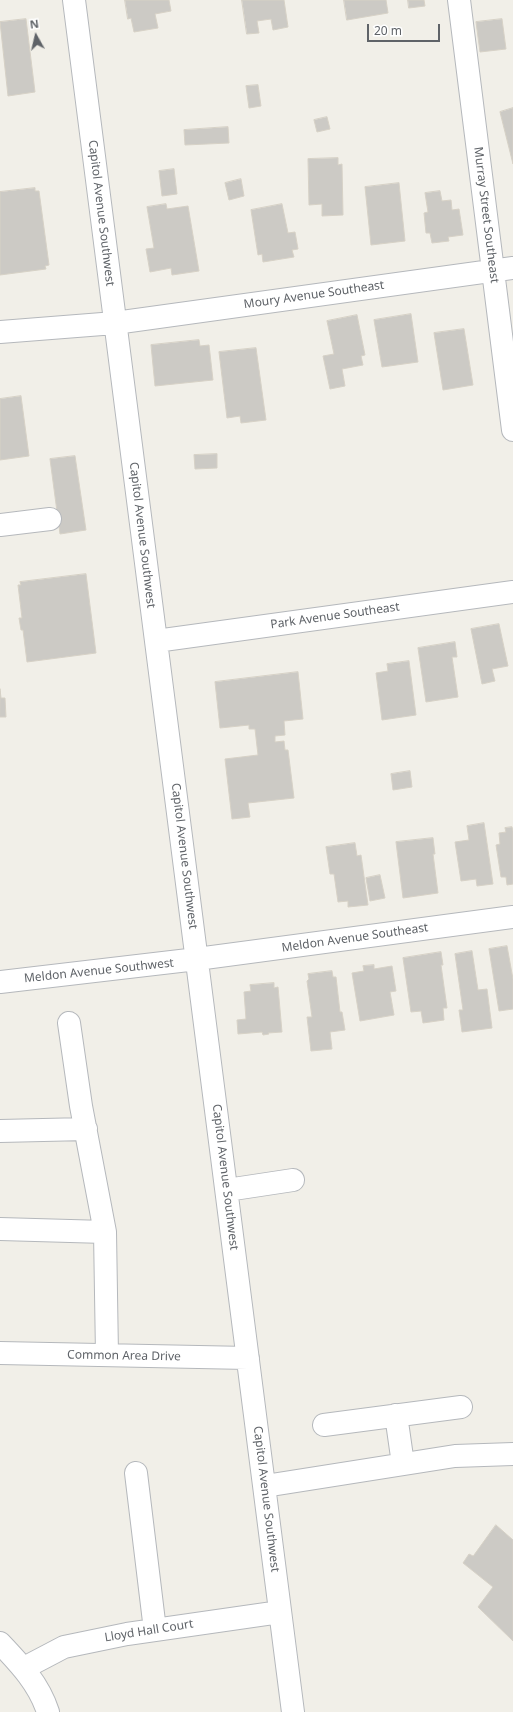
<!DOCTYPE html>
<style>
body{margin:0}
#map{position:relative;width:513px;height:1712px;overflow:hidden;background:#f1efe8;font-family:"Noto Sans",sans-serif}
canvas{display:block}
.north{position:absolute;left:16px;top:16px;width:40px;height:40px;-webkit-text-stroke:3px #fff;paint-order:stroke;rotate:352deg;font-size:11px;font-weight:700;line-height:16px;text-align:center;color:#5f6368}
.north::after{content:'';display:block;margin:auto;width:14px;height:18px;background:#5f6368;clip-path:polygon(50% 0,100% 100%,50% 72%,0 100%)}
.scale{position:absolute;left:367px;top:24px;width:73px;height:18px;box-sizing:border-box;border:2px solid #5f6368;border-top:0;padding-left:5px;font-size:12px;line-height:14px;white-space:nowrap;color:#5f6368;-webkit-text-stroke:3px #fff;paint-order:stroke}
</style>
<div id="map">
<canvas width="513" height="1712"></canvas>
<div class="north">N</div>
<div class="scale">20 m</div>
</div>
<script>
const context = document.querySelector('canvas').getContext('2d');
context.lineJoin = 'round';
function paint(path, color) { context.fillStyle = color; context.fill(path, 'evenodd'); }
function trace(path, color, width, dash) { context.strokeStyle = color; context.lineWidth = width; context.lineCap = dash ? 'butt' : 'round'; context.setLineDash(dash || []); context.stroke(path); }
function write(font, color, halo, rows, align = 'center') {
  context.font = font + ' "Noto Sans",sans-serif'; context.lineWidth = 4; context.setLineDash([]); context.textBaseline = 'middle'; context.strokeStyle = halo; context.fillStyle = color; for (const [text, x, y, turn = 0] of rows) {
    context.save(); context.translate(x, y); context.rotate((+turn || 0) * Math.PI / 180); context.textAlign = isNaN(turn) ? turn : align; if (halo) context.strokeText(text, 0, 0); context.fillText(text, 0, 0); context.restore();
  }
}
const building = new Path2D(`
 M125 0H169L171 11 155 14 158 28 134 32 131 18 128 19Z
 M242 0H284L288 27 273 30 271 19 257 21 259 33 247 34Z
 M344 0H386L388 13 347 20Z
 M408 0H424L425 6 409 8Z
 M26 19 35 92 8 96 0 22Z
 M502 19 506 49 480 52 476 22Z
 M258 85 261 106 249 108 246 86Z
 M513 108V164L500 112Z
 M327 117 330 129 317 132 314 120Z
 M228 127 229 143 185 145 184 130Z
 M338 158V165L342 164 343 215 322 216V204L309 205 308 159Z
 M174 169 177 194 162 196 159 171Z
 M241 179 244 196 229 200 225 183Z
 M399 183 405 241 371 245 365 187Z
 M35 188V191H39L49 265 45 266 46 269 0 275V192Z
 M440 191 442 201 451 200 452 210 459 209 463 235 448 237 449 241 432 243 430 233H426L424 213 428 212 425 193Z
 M166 204 167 209 188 206 199 271 172 275 171 268 150 272 146 249 154 248 147 207Z
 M282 204 288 233 295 232 298 249 292 250 294 257 263 262 262 254 258 255 251 210Z
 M411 314 418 362 382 367 374 320Z
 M357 315 365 355 361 356 363 365 342 369 345 386 330 389 323 356 334 354 327 321Z
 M464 329 473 385 443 390 434 333Z
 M199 340 200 346 209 345 213 380 155 386 151 345Z
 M256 348 266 420 241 423 240 416 227 418 219 352Z
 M21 396 29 456 0 460V399Z
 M217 454V468L195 469 194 455Z
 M75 456 86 530 60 534 50 459Z
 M86 574 96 653 27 662 23 630H21L19 618H22L18 585H21L20 582Z
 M499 624 508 666 492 669 495 681 482 684 471 629Z
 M455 642 457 657H452L458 697 426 702 418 648Z
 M409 661 416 715 382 720 376 673 388 671 387 664Z
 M298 672 303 719 284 721 285 735 275 736V742L284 741 285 750H288L294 798 248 803 250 817 232 819 225 759 258 755 255 729H249V725L220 728 215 682Z
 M0 689 1 698H5L6 717H0Z
 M410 771 412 787 393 790 391 774Z
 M484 823 493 884 477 886 476 879 461 881 455 842 469 840 467 826Z
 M512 827 513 831V884L507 885 506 877H501L496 845 500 844 499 833 506 832 505 828Z
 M433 838 435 854H433L438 893 403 898 396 842Z
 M355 843 357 856 361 855 368 905 348 907V901L338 902 334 874H330L326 847Z
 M380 875 385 898 370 901 366 878Z
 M507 946 513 979V1009L499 1011 489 949Z
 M472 951 478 990 487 989 492 1028 462 1032 459 1010H463L455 954Z
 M441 952 443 965H441L447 1008H443L444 1020 423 1023 421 1011 411 1012 403 958Z
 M374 965V969L392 966 396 991 390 992 394 1015 360 1021 352 973 364 971 363 966Z
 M332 971 333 977H336L340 1012H342L345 1030 330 1032 332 1049 311 1051 307 1017H312L307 981 309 979 308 974Z
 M274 983V988L278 987 282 1032 268 1033 269 1034 263 1035 262 1032 238 1034 237 1020 246 1019 244 992 251 991 250 985Z
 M496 1525 513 1540V1641L478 1607 493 1587 463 1563 469 1554 473 1556Z`);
paint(building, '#cccac5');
trace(building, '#d6d1c6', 1);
const minor = new Path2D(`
 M74 0 293 1712
 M459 0 513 430
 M0 332 115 323 513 268
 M0 525 50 519
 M156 641 513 592
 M0 982 197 959 513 917
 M69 1023 81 1106 105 1232 107 1355
 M0 1131 86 1129
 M227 1190 293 1180
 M0 1229 105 1232
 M0 1353 248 1358
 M396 1415 403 1464
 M324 1425 461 1407
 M136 1473 155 1630
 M265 1486 455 1456 513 1454
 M0 1643C20 1664 39 1684 48 1712
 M24 1668 64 1647 127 1634 280 1612`);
trace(minor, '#b5b8bc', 24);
trace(minor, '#fff', 22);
write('12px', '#5f6368', '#fff', [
 ["Capitol Avenue Southwest",101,213,83],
 ["Murray Street Southeast",486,215,83],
 ["Moury Avenue Southeast",314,295,-8],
 ["Capitol Avenue Southwest",142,535,83],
 ["Park Avenue Southeast",335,616,-8],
 ["Capitol Avenue Southwest",184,856,83],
 ["Meldon Avenue Southeast",355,938,-8],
 ["Meldon Avenue Southwest",99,971,-6],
 ["Capitol Avenue Southwest",225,1177,83],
 ["Common Area Drive",124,1356,1],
 ["Capitol Avenue Southwest",266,1499,83],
 ["Lloyd Hall Court",149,1631,-9]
]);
</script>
